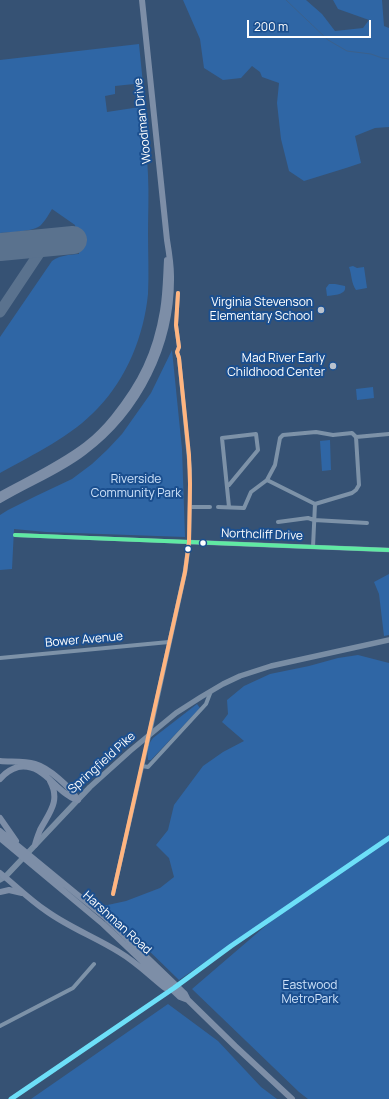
<!DOCTYPE html>
<style>
body{margin:0}
#map{position:relative;width:389px;height:1099px;overflow:hidden;background:#365274;font-family:Manrope,sans-serif}
canvas{display:block}
.scale{position:absolute;left:247px;top:20px;width:124px;height:18px;box-sizing:border-box;border:2px solid #fff;border-top:0;padding-left:5px;font-size:12px;line-height:14px;white-space:nowrap;color:#fff;-webkit-text-stroke:3px #1b4f8f;paint-order:stroke}
</style>
<div id="map">
<canvas width="389" height="1099"></canvas>
<div class="scale">200 m</div>
</div>
<script>
const context = document.querySelector('canvas').getContext('2d');
context.lineJoin = 'round';
function paint(path, color) { context.fillStyle = color; context.fill(path, 'evenodd'); }
function trace(path, color, width, dash) { context.strokeStyle = color; context.lineWidth = width; context.lineCap = dash ? 'butt' : 'round'; context.setLineDash(dash || []); context.stroke(path); }
function write(font, color, halo, rows, align = 'center') {
  context.font = font + ' Manrope,sans-serif'; context.lineWidth = 4; context.setLineDash([]); context.textBaseline = 'middle'; context.strokeStyle = halo; context.fillStyle = color; for (const [text, x, y, turn = 0] of rows) {
    context.save(); context.translate(x, y); context.rotate((+turn || 0) * Math.PI / 180); context.textAlign = isNaN(turn) ? turn : align; if (halo) context.strokeText(text, 0, 0); context.fillText(text, 0, 0); context.restore();
  }
}
paint(new Path2D(`
 M183 0H306L322 14 335 31 363 28 369 20 338 9 333 0H382L384 26 389 28V127L375 128 355 136 361 163 346 168 304 181 289 171 281 139 277 103 279 83 262 77 260 72 252 66 241 78 223 80 204 68 200 39Z
 M139 44 143 84 140 85C143 115 147 145 148 175 149 195 148 214 148 233 148 253 149 274 148 294 144 335 127 378 98 408 71 437 34 454 0 473V337L52 261C60 255 69 255 79 254L75 225 52 209C49 214 45 221 41 225 34 232 10 232 0 233V60ZM134 84 136 99H139L140 107 107 112 105 96 115 94V86Z
 M353 266 357 268 364 267 367 288 356 290C351 283 352 275 349 267Z
 M329 284H335L345 286C347 295 334 295 327 296L326 288Z
 M172 350 182 449 185 537 46 532 14 529 12 569 0 570V515L8 510 36 496 72 479 92 464 107 450 122 434 151 393Z
 M373 387 374 398 357 400 356 389Z
 M330 440 331 470 322 471 320 441Z
 M389 574V635L384 636 379 594 374 582Z
 M358 655 389 663V1099H308L299 1092 192 989 298 898 179 980 103 906 126 901 160 888 174 877 169 858 156 845 168 830 174 805 203 766 223 752 244 741 222 722 228 714 227 700 244 686 270 674 309 666 338 658Z
 M197 704 200 708 151 760H148C147 751 148 744 153 738Z
 M168 1004 218 1041 261 1087 277 1099H31Z`), '#2f66a5');
trace(new Path2D(`
 M286 0 328 40 347 51 371 54 382 58 389 59`), '#3b618d', 1);
trace(new Path2D(`
 M0 312 46 243`), '#5a728e', 11);
trace(new Path2D(`
 M0 247 73 240`), '#5a728e', 28);
trace(new Path2D(`
 M267 480 315 504 352 493 356 490 359 485 356 437
 M190 507H210
 M218 507 244 508 251 492 267 480 275 465 280 438 283 435 316 432 333 435 352 433 356 437 389 434
 M229 507 222 438 256 434 258 450 229 485
 M278 522 308 518 314 520 367 523
 M15 535 189 542 190 500V470L179 358 177 352 179 347 176 325 178 293
 M313 547 315 504
 M0 658 169 642
 M142 766 148 767 206 704 211 691
 M113 894 149 736
 M0 1026 73 988 94 964`), '#7d92a8', 4);
trace(new Path2D(`
 M149 736 185 572 189 542 389 550`), '#7d92a8', 4.5);
trace(new Path2D(`
 M0 880 5 877 90 787 130 751 176 713 201 697 223 684 240 676 271 666 389 640`), '#798da4', 5.5);
trace(new Path2D(`
 M0 495C29 479 60 465 86 445 96 437 106 427 114 417 141 384 156 353 163 311 166 294 166 277 167 260
 M0 500C28 483 58 472 84 452 139 411 172 344 171 276 171 264 169 252 167 240L142 0
 M0 761C11 762 24 761 35 764 49 768 70 787 78 800
 M0 779C5 773 11 769 18 767 42 763 52 786 69 796 71 798 75 799 78 800
 M0 818 16 841
 M0 831 107 919 185 994 188 1000 235 1046 292 1099
 M0 838 103 924 180 997 188 1000
 M35 845C36 840 38 835 40 830 49 813 61 801 50 781
 M0 873C15 885 29 899 45 910 68 927 95 937 119 952 136 962 150 976 165 988
 M0 892 9 890 22 893`), '#7d8ea7', 6);
trace(new Path2D(`
 M15 535 389 550`), '#60e9a3', 4);
trace(new Path2D(`
 M113 894 185 572 189 542 190 484 189 455 179 358 177 352 179 347 176 325 178 293`), '#ffb580', 4);
trace(new Path2D(`
 M11 1099 174 988 231 946 389 838`), '#6ddff8', 5);
for (const [x, y, r, color] of [
 [321,310,4,"#b9c2ce"],
 [333,366,4,"#b9c2ce"],
 [203,543,3.5,"#fff"],
 [188,549,3.5,"#fff"]
]) { const dot = new Path2D(); dot.arc(x, y, r, 0, 2 * Math.PI); context.fillStyle = color; context.fill(dot); trace(dot, '#1b4f8f', 1.5); }
write('12px', '#fff', '#1b4f8f', [
 ["Woodman Drive",143,121,-96],
 ["Northcliff Drive",262,535,2],
 ["Bower Avenue",84,640,-5],
 ["Springfield Pike",102,763,-42],
 ["Harshman Road",117,923,42]
]);
write('12px', '#fff', '#1b4f8f', [
 ["Virginia Stevenson",313,303],
 ["Elementary School",313,317],
 ["Mad River Early",325,359],
 ["Childhood Center",325,373]
], 'right');
write('12px', '#cfe3fa', '#1b4f8f', [
 ["Riverside",136,480],
 ["Community Park",136,494],
 ["Eastwood",310,986],
 ["MetroPark",310,1000]
]);
</script>
